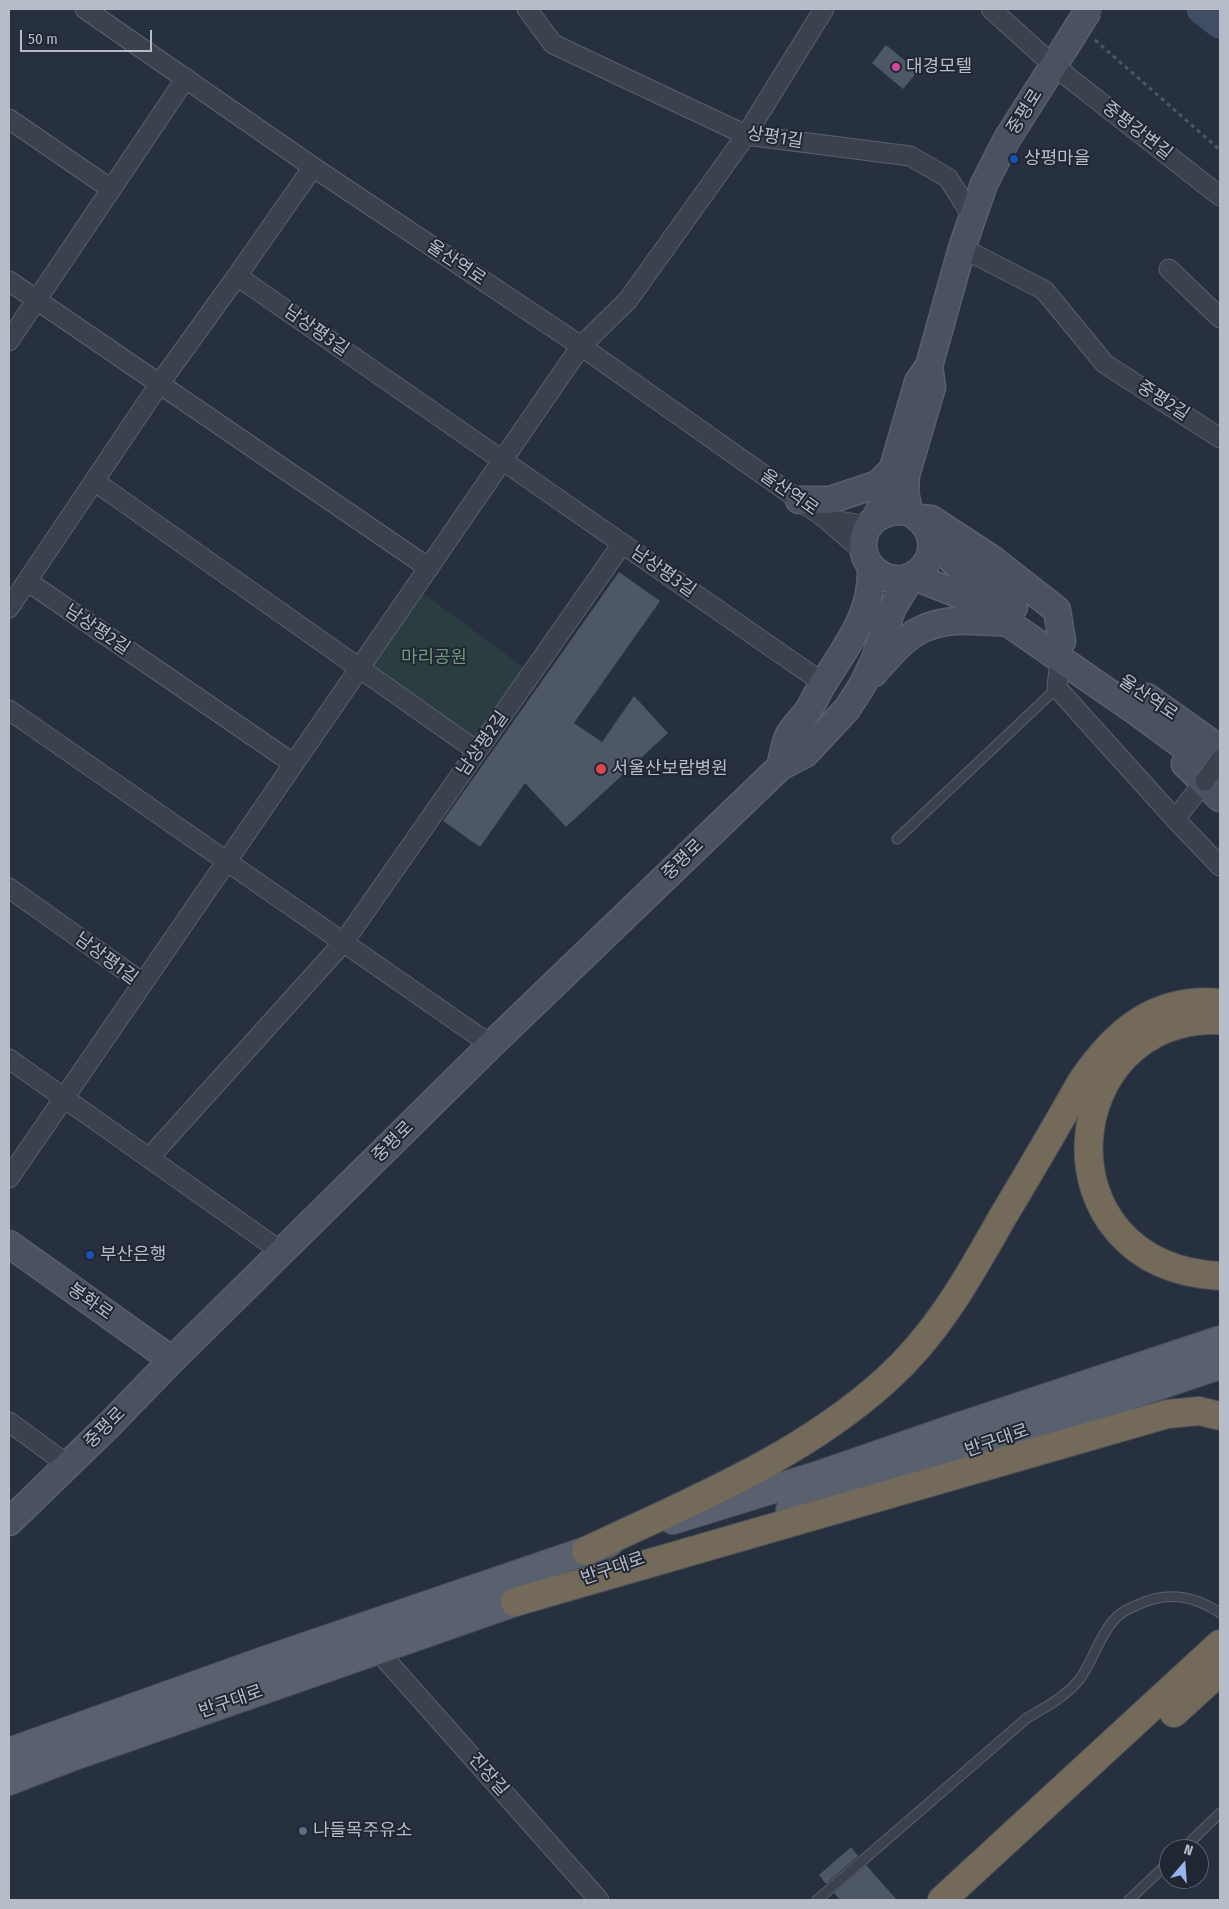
<!DOCTYPE html>
<meta charset="utf-8">
<style>
body{margin:0}
#map{position:relative;width:1229px;height:1909px;overflow:hidden;background:#27303e;font-family:"Fira Sans Condensed",sans-serif}
canvas{display:block}
.frame{position:absolute;inset:0;border:10px solid #b7bdc8;pointer-events:none}
.north{position:absolute;left:1159px;top:1839px;width:50px;height:50px;box-sizing:border-box;background:#202733;border:1px solid #5c636f;border-radius:50%;rotate:18deg;font-size:14px;font-weight:700;line-height:20px;text-align:center;color:#b7bdc8}
.north::after{content:'';display:block;margin:auto;width:18px;height:22px;background:#96b5ef;clip-path:polygon(50% 0,100% 100%,50% 72%,0 100%)}
.scale{position:absolute;left:20px;top:30px;width:132px;height:22px;box-sizing:border-box;border:2px solid #b7bdc8;border-top:0;padding-left:6px;font-size:15px;line-height:18px;white-space:nowrap;color:#b7bdc8;-webkit-text-stroke:4px #202733;paint-order:stroke}
</style>
<div id="map">
<canvas width="1229" height="1909"></canvas>
<div class="frame"></div>
<div class="north">N</div>
<div class="scale">50 m</div>
</div>
<script>
const context = document.querySelector('canvas').getContext('2d');
context.lineJoin = 'round';
function paint(path, color) { context.fillStyle = color; context.fill(path, 'evenodd'); }
function trace(path, color, width, dash) { context.strokeStyle = color; context.lineWidth = width; context.lineCap = dash ? 'butt' : 'round'; context.setLineDash(dash || []); context.stroke(path); }
function write(font, color, halo, rows, align = 'center') {
  context.font = font + ' "Fira Sans Condensed","Noto Sans KR",sans-serif'; context.lineWidth = 4; context.setLineDash([]); context.textBaseline = 'middle'; context.strokeStyle = halo; context.fillStyle = color; for (const [text, x, y, turn = 0] of rows) {
    context.save(); context.translate(x, y); context.rotate((+turn || 0) * Math.PI / 180); context.textAlign = isNaN(turn) ? turn : align; if (halo) context.strokeText(text, 0, 0); context.fillText(text, 0, 0); context.restore();
  }
}
paint(new Path2D(`
 M420 591 528 671 477 743 368 667Z`), '#2a3d40');
trace(new Path2D(`
 M1202 9 1220 23`), '#3f4d65', 31);
paint(new Path2D(`
 M886 45 918 71 903 89 872 63Z
 M619 572 660 601 574 723 602 742 634 696 668 733 566 827 525 783 480 847 443 821Z
 M851 1847 858 1856 826 1884 819 1875Z
 M866 1865 897 1900H840L834 1893Z`), '#4e5766');
const service = new Path2D(`
 M897 839 1057 688
 M1183 1849 1220 1813
 M817 1900 1027 1718C1046 1707 1065 1697 1079 1680 1093 1662 1098 1638 1113 1621 1119 1614 1127 1609 1135 1606 1165 1591 1192 1594 1220 1613
 M1129 1900 1169 1862`);
const minor = new Path2D(`
 M85 9 313 167 581 346 826 519
 M527 9 553 44 746 135 910 156 948 178 972 216
 M991 9 1054 66 1220 196
 M9 119 111 189
 M962 248 1044 290 1105 364 1220 438
 M1169 269 1220 318
 M237 276 313 167
 M9 281 429 568
 M9 341 186 78
 M94 481 477 751
 M864 552 826 519 869 526
 M27 581 294 764
 M9 608 160 383 237 276 823 683
 M1060 659 1057 688 1175 819 1220 866
 M9 710 491 1045
 M1175 819 1205 781
 M9 888 143 983
 M9 1059 282 1252
 M149 1158 343 943 622 544
 M9 1178 581 346 628 300 746 135 824 9
 M9 1422 68 1465
 M378 1651 599 1900`);
const secondary = new Path2D(`
 M929 366 962 248 984 184 1007 139 1064 49
 M799 500H830L878 484 892 470
 M876 517 882 506 918 382 929 366 932 387 906 475 905 492 909 512C961 542 912 601 876 571 868 565 863 555 863 544 864 519 887 508 909 512
 M919 518 931 519 992 559 1057 610 1062 641
 M931 541 965 572 1014 607
 M871 567C873 614 847 645 824 682 818 691 814 701 809 709 803 719 792 727 788 737 784 746 783 757 780 767L805 754 847 709 863 684 875 659 892 609 912 576 953 592 985 607 1137 712 1220 773
 M874 673C883 663 893 651 903 642 933 615 969 620 1006 623
 M1147 697 1220 749
 M1185 764 1220 798
 M9 1244 172 1360
 M9 1522 110 1424 172 1360 491 1045 780 767`);
const primary = new Path2D(`
 M790 1510 1220 1365
 M673 1520 819 1475 955 1428 1220 1340
 M9 1752 263 1661 609 1543
 M9 1781 74 1756 538 1594`);
const motorway = new Path2D(`
 M1220 1020C1057 1014 1033 1266 1220 1276
 M586 1551C689 1502 800 1458 886 1380 938 1333 968 1278 1002 1218 1029 1173 1056 1127 1082 1081 1116 1031 1156 997 1220 1003
 M515 1602 1167 1414 1199 1411 1220 1416
 M1174 1713 1220 1671
 M942 1900 1220 1644`);
trace(service, '#59606b', 11);
trace(minor, '#59606b', 21);
trace(secondary, '#59606b', 29);
trace(primary, '#444b57', 30);
trace(motorway, '#464d58', 30);
trace(new Path2D(`
 M1095 40 1220 150`), '#495a5e', 3, [4, 4]);
trace(service, '#3b424e', 9);
trace(minor, '#3b424e', 19);
trace(secondary, '#4a5160', 26);
trace(primary, '#59616e', 28);
trace(motorway, '#736a59', 28);
const minorBridge = new Path2D(`
 M1205 781 1220 760`);
const secondaryBridge = new Path2D(`
 M1064 49 1089 9`);
trace(minorBridge, '#59606b', 21, []);
trace(secondaryBridge, '#59606b', 29, []);
trace(minorBridge, '#3b424e', 19);
trace(secondaryBridge, '#4a5160', 26);
for (const [x, y, r, color] of [
 [896,67,5,"#d1479c"],
 [1014,159,5,"#1a4fb4"],
 [601,769,6,"#e0444e"],
 [90,1255,5,"#1a4fb4"],
 [303,1831,5,"#5c6f8a"]
]) { const dot = new Path2D(); dot.arc(x, y, r, 0, 2 * Math.PI); context.fillStyle = color; context.fill(dot); trace(dot, '#202733', 2); }
write('18px', '#b7bdc8', '#202733', [
 ["대경모텔",906,67],
 ["상평마을",1024,159],
 ["서울산보람병원",612,769],
 ["부산은행",100,1255],
 ["나들목주유소",313,1831]
], 'left');
write('18px', '#b7bdc8', '#202733', [
 ["중평로",1025,112,-58],
 ["중평강변길",1137,131,38],
 ["상평1길",775,138,9],
 ["울산역로",456,263,34],
 ["남상평3길",316,331,35],
 ["중평2길",1163,401,33],
 ["울산역로",789,493,35],
 ["남상평3길",663,572,35],
 ["남상평2길",97,630,34],
 ["울산역로",1148,698,34],
 ["남상평2길",483,744,-55],
 ["중평로",683,860,-44],
 ["남상평1길",106,959,37],
 ["중평로",393,1142,-45],
 ["봉화로",90,1302,35],
 ["중평로",105,1428,-45],
 ["반구대로",997,1441,-19],
 ["반구대로",613,1569,-19],
 ["반구대로",231,1702,-19],
 ["진장길",488,1775,49]
]);
write('18px', '#71977b', '#202733', [
 ["마리공원",434,658]
]);
</script>
